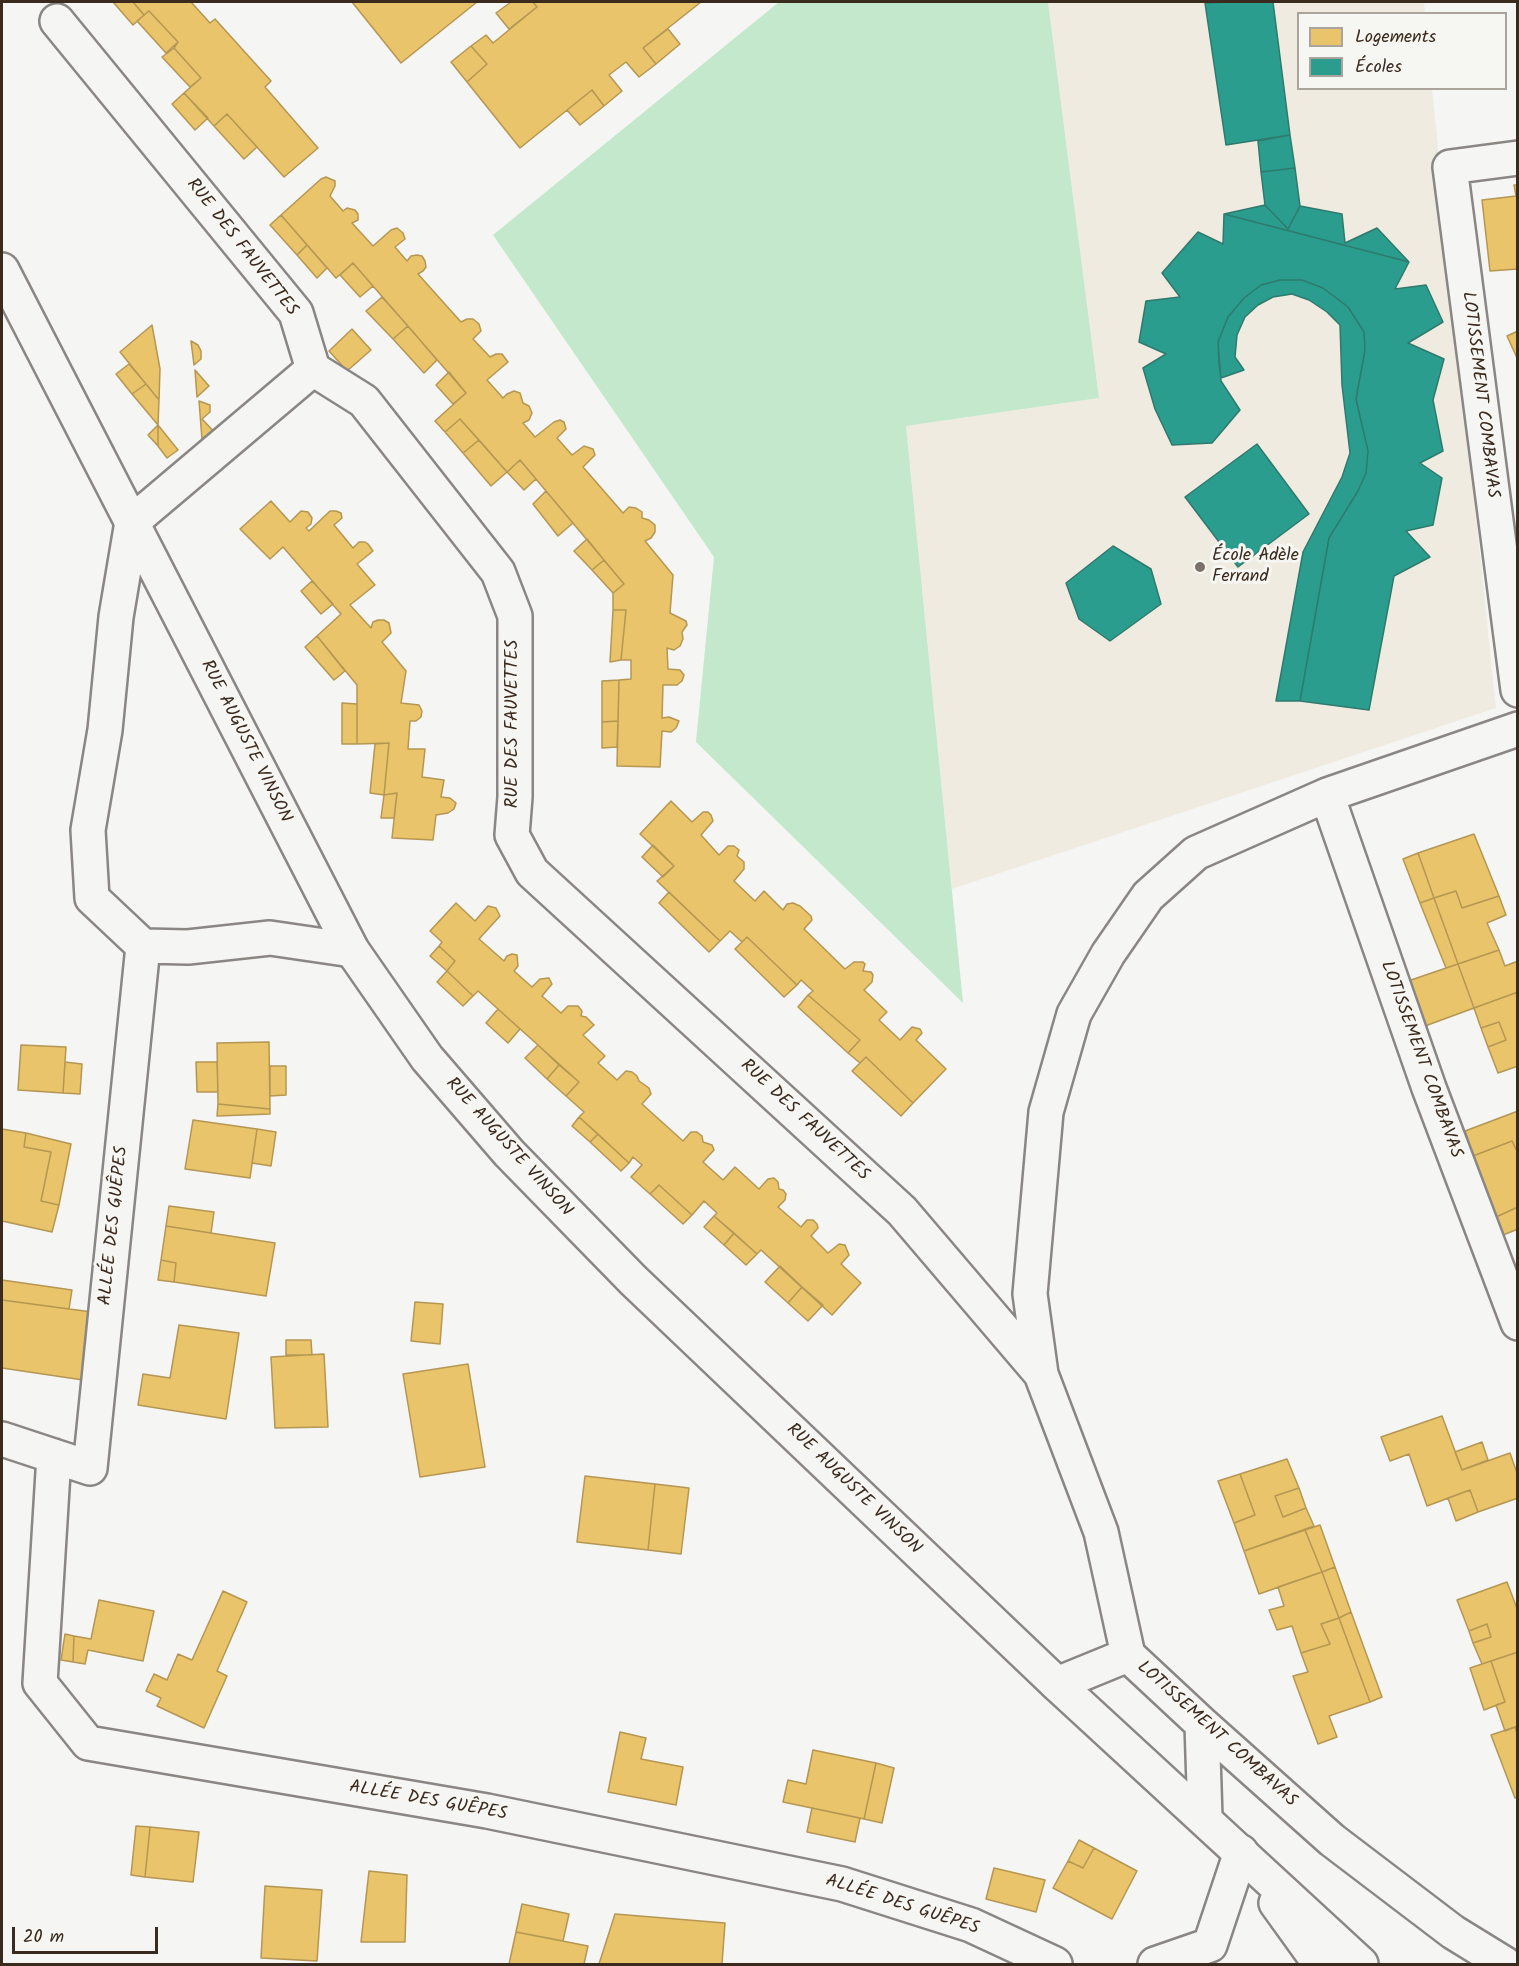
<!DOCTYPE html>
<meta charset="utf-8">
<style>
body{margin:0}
#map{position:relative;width:1519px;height:1966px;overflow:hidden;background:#f5f5f3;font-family:Kalam,sans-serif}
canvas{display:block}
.frame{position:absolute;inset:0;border:3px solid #3b2a1e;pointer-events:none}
.legend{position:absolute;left:1297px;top:12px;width:210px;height:78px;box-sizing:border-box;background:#f6f6f2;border:2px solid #aba49d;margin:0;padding:8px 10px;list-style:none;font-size:18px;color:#3b2a1e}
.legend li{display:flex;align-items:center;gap:12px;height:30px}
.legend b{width:30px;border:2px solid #aba49d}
.scale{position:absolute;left:12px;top:1927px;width:146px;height:27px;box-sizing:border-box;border:3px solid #3b2a1e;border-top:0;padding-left:8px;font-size:18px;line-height:21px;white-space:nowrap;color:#3b2a1e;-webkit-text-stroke:4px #f6f6f2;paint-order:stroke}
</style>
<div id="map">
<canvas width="1519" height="1966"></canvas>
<div class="frame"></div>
<ul class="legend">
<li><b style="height:16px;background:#e9c46a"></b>Logements</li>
<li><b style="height:16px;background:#2a9d8f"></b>Écoles</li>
</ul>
<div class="scale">20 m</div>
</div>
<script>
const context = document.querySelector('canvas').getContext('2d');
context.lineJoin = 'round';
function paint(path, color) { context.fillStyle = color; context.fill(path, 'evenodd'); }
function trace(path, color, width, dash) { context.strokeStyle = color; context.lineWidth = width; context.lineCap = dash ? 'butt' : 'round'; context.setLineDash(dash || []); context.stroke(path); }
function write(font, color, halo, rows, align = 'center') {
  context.font = font + ' Kalam,sans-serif'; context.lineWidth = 6; context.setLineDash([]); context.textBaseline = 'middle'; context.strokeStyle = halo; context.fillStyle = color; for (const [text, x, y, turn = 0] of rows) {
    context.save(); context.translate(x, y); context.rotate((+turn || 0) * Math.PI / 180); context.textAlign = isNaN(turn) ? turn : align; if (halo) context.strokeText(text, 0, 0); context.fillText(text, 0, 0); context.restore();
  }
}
paint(new Path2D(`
 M1048 2H1424L1425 13 1298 14V88L1432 89 1496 708 952 889 906 426 1099 398Z`), '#f0ebe1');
paint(new Path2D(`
 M779 2H1048L1099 398 906 426 963 1003 696 742 714 557 493 235Z`), '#c3e8cb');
const homes = new Path2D(`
 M113 2H133L144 15 133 25Z
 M133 2H191L210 23 215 19 271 81 265 87 318 148 284 177 227 114 214 126 184 93 201 78 174 48 178 42 149 11 144 15Z
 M352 2H477L401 63Z
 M511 2H533L537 7 509 29 496 13Z
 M533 2H701L643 48 656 64 639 77 626 62 609 75 622 91 604 106 592 90 520 148 467 82 487 64 471 46 486 35 493 43 537 7Z
 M149 11 178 42 166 53 137 21Z
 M668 29 680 44 656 64 643 48Z
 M471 46 487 64 467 82 451 62Z
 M174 48 201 78 190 87 162 57Z
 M592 90 604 106 580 125 567 110Z
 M184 93 208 118 195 130 172 104Z
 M227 114 257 147 244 159 214 126Z
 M326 177 335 181V186L330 196 343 211 347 208 355 210 358 214V220L352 223 373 246 391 230 397 228 403 233 405 239 395 247 407 261 411 256 417 255 422 256 425 261 426 267 423 271 418 274 461 322 467 319H473L479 324 481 331 473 339 490 357 496 354H502L508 362 487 380 503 398 507 394 514 391 520 393 523 403 529 406 532 413 529 420 523 423 535 437 554 422 560 420 564 422 566 429 557 438 572 455 584 446 593 449 595 455 583 467 623 513 629 507 636 508 642 512V518L649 520 655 525V532L651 538 645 541 673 575 670 613 686 621 687 625 682 632 683 639 680 646 674 650 667 648 668 669 680 670 684 675 682 681 677 685H663L662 718 669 717 679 721 676 728 671 732 662 731 660 767 617 766 619 680 631 679V660H621L626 610H613V593L624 584 520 460 507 472 460 419 445 432 435 421 466 393 353 263 336 278 281 215 321 179Z
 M1514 185H1518V269L1490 271 1482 200 1516 196Z
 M281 215 307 245 297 255 270 225Z
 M307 245 327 268 317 278 297 255Z
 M353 263 373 286 360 297 340 275Z
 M382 297 408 326 393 339 366 311Z
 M152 325 160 369 159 400 120 352Z
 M408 326 437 360 424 373 393 339Z
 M352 329 371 350 347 371 329 351Z
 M1518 331V360L1507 336Z
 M191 341 198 345 201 351V359L194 365Z
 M129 364 146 384 132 394 116 374Z
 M195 370 209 386 197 397Z
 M449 372 466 393 453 404 436 385Z
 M146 384 159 400 158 425 132 394Z
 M199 401 210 405V412L202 419 220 438 203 452Z
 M460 419 479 440 463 453 445 432Z
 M158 425V446L148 435Z
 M158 425 178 450 167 458 158 446Z
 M479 440 507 472 491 486 463 453Z
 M520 460 536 479 524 490 507 472Z
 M546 491 573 523 558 536 533 504Z
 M271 501 290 522 301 511 308 512 312 518 311 524 306 528 309 531 330 511H336L341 513 342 518 334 525 353 548 359 542H365L368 544 373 551 357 564 375 585 350 605 371 628 373 622 378 620H384L389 623 391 633 382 642 406 671 401 703 419 705 422 711 421 717 416 721H410L408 749H425L422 777 444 780 441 797 450 798 456 803 454 809 448 813 436 815 433 840 392 838 397 793 384 795 389 743 357 744V685L317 636 341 614 283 547 270 559 240 529Z
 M587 539 604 560 592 570 574 551Z
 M604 560 624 584 613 593 592 570Z
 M312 581 333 604 321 614 301 591Z
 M613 610H626L621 660 610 662Z
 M317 636 345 671 334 680 305 647Z
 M619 680 618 721 602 722V681Z
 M342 703 357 704V744H342Z
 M618 721 617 747 602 748V722Z
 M389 743 384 795 370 793 375 744Z
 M397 793 394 818H381L384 795Z
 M671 801 692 822 703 812H708L711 815 713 821 701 835 719 855 728 846H734L739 850 737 856 744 862V869L734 881 755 901 764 891 783 910 787 904 793 903 800 906 811 916 812 920 804 929 845 969 854 962H863L865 964 863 971 871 972 873 975 872 982 864 990 887 1012 879 1020 900 1040 912 1027 920 1029 922 1033 916 1040 946 1069 913 1103 866 1057 860 1063 848 1053 860 1040 808 995 813 991 801 980 797 985 747 937 742 942 730 931 720 941 657 881 674 866 640 834Z
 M1474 834 1499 896 1462 908 1456 891 1434 898 1418 853Z
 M653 845 674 866 663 877 642 857Z
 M1418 853 1434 898 1420 903 1403 859Z
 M1456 891 1462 908 1499 896 1506 915 1487 923 1499 950 1458 964 1434 898Z
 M669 892 720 941 709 952 659 903Z
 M1434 898 1458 964 1446 968 1420 903Z
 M456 903 475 921 488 906 496 908 500 916 479 939 504 961 507 956 512 954 517 955 518 966 514 971 532 987 540 979 549 978 552 984 542 996 561 1013 568 1006H578L582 1011 581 1016 586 1017 594 1025 583 1035 605 1056 598 1063 617 1080 626 1071 632 1072 637 1076 639 1081 649 1088 651 1094 642 1104 683 1141 691 1132H697L702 1136 703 1142 712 1145 714 1150 703 1162 723 1180 735 1167 759 1189 768 1179 774 1178 778 1182 779 1189 783 1190 786 1194 785 1200 778 1207 801 1227 807 1220H813L817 1224 818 1228 811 1236 828 1253 839 1244 845 1245 849 1255 841 1264 861 1283 832 1315 761 1250 757 1254 714 1216 717 1213 704 1201 692 1215 659 1185 650 1194 631 1177 642 1165 633 1157 629 1163 579 1117 584 1112 566 1096 579 1082 478 991 473 996 447 971 455 961 439 946 442 942 430 931Z
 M747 937 797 985 784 997 735 949Z
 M439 946 455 961 447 971 430 956Z
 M1499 950 1505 966 1518 961V992L1474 1008 1458 964Z
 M1458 964 1474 1008 1425 1026 1408 981Z
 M447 971 473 996 463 1006 437 982Z
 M1518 992V1066L1498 1073 1488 1047 1506 1040 1499 1022 1481 1028 1474 1008Z
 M808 995 860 1040 848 1053 798 1007Z
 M498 1009 520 1029 508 1043 486 1023Z
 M1499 1022 1506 1040 1488 1047 1481 1028Z
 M269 1042 270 1109 218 1104 217 1043Z
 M21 1045 66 1047 63 1093 18 1090Z
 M538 1045 559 1065 547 1079 525 1058Z
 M866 1057 913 1103 901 1116 852 1071Z
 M65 1062 82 1064 80 1094 63 1093Z
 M196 1062H217L218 1092H197Z
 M559 1065 579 1082 566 1096 547 1079Z
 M270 1066H286V1095L270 1096Z
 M218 1104 270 1109V1114L217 1116Z
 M1518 1111V1153L1512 1141 1473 1156 1465 1131Z
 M579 1117 598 1134 590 1142 572 1126Z
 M193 1120 257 1129 250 1178 185 1169Z
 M2 1129 26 1133 24 1147 51 1152 41 1201 59 1205 52 1232 2 1221Z
 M257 1129 276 1132 271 1166 252 1163Z
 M26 1133 71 1144 59 1205 41 1201 51 1152 24 1147Z
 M598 1134 629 1163 621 1171 590 1142Z
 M1512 1141 1518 1153V1207L1496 1217 1473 1156Z
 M659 1185 692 1215 683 1224 650 1194Z
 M169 1206 214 1212 211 1233 166 1226Z
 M1518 1207V1229L1503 1235 1496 1217Z
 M714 1216 734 1233 724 1245 704 1227Z
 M166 1226 275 1243 266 1296 174 1282 176 1263 161 1260Z
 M734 1233 757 1254 746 1265 724 1245Z
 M161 1260 176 1263 174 1282 158 1280Z
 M780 1266 802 1287 788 1303 765 1282Z
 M2 1280 72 1290 69 1309 2 1300Z
 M802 1287 823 1305 808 1321 788 1303Z
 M2 1300 92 1312 83 1380 2 1368Z
 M415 1302 443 1304 440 1344 411 1341Z
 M179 1325 239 1333 226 1419 138 1405 143 1374 170 1378Z
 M286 1340H311L312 1355H286Z
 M324 1354 328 1427 275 1428 271 1357Z
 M468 1364 485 1467 420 1477 403 1374Z
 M1442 1416 1462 1470 1510 1453 1518 1476V1498L1478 1512 1470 1490 1427 1506 1409 1454 1390 1461 1381 1437Z
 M1482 1442 1488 1460 1462 1470 1455 1452Z
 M1287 1459 1299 1488 1275 1496 1283 1517 1306 1508 1314 1526 1244 1551 1234 1523 1255 1515 1240 1474Z
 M1240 1474 1255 1515 1234 1523 1218 1481Z
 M585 1476 655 1484 648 1550 577 1542Z
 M655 1484 689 1488 681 1554 648 1550Z
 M1299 1488 1306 1508 1283 1517 1275 1496Z
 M1470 1490 1478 1512 1456 1521 1448 1498Z
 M1320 1525 1335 1567 1322 1572 1305 1530Z
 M1305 1530 1322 1572 1259 1594 1244 1551Z
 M1335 1567 1351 1612 1339 1618 1322 1572Z
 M1322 1572 1339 1618 1321 1624 1330 1644 1301 1653 1292 1626 1277 1630 1269 1610 1284 1606 1278 1587Z
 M1507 1582 1518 1611V1652L1482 1664 1473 1643 1491 1637 1487 1624 1469 1631 1457 1600Z
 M223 1591 247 1602 217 1671 227 1676 204 1728 157 1706 161 1698 146 1691 154 1674 167 1680 178 1654 192 1660Z
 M99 1600 154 1611 143 1661 88 1650 85 1664 73 1662 74 1636 91 1639Z
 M1351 1612 1382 1697 1370 1702 1339 1618Z
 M1339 1618 1370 1702 1329 1716 1337 1737 1318 1744 1293 1676 1308 1672 1301 1653 1330 1644 1321 1624Z
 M1487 1624 1491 1637 1473 1643 1469 1631Z
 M65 1634 74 1636 73 1662 61 1660Z
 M1518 1652V1726L1505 1731 1496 1705 1505 1702 1491 1661Z
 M1491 1661 1505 1702 1484 1710 1470 1668Z
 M1515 1727 1518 1736V1797L1515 1798 1491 1735Z
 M620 1732 646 1738 641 1759 683 1767 676 1805 608 1792Z
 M813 1750 876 1763 864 1819 783 1802 788 1780 806 1784Z
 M876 1763 894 1768 882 1823 864 1819Z
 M812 1808 860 1818 855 1842 807 1832Z
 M136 1826 150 1827 145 1877 131 1875Z
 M150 1827 199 1832 193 1882 145 1877Z
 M1079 1840 1094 1848 1083 1868 1068 1861Z
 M1094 1848 1137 1871 1112 1919 1053 1888 1068 1861 1083 1868Z
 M994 1868 1045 1880 1036 1912 986 1899Z
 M369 1871 407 1875 405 1942H361Z
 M265 1886 322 1890 317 1961 261 1958Z
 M522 1904 569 1914 563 1941 516 1932Z
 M615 1914 725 1923 722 1964H599Z
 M516 1932 588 1946 584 1964H509Z`);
paint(homes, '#e9c46a');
trace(homes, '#b59653', 1.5);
const schools = new Path2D(`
 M1225 2H1273L1290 135 1226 145 1205 3Z
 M1290 135 1295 168 1261 172 1258 141Z
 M1295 168 1300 206 1288 229 1265 205 1261 172Z
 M1265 205 1288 229 1300 206 1342 214 1345 243 1377 228 1409 262 1224 214Z
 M1224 214 1409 262 1395 289 1426 285 1443 322 1408 343 1444 359 1433 400 1443 451 1420 463 1442 478 1433 525 1406 531 1430 557 1394 576 1369 710 1300 701 1329 538 1358 491 1366 473 1368 451 1356 399 1365 350 1364 332 1348 307 1323 288 1302 280H1280L1261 285 1244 298 1228 317 1218 342 1221 381 1240 410 1212 443 1172 445 1155 409 1143 368 1166 354 1139 342 1146 301 1180 297 1162 273 1198 232 1223 244Z
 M1280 280H1302L1323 288 1348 307 1364 332 1365 350 1356 399 1368 451 1366 473 1358 491 1329 538 1300 701H1276L1303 552 1342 477 1350 453 1342 385 1340 325 1327 312 1309 300 1292 294 1273 297 1258 305 1245 317 1237 335 1235 357 1244 370 1221 378 1219 364 1218 342 1228 317 1244 298 1261 285Z
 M1257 444 1309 514 1238 567 1185 497Z
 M1113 546 1151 569 1161 604 1110 641 1079 619 1066 583Z`);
paint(schools, '#2a9d8f');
trace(schools, '#2f7a6d', 1.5);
const minor = new Path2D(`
 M57 21 296 313 313 369 364 401 498 572 515 616V797L512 835 532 872 902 1211 1041 1374
 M1518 158 1450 167 1518 690
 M313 369 132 522 116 617 105 730 88 830 92 898 143 946 188 947 270 938 352 950
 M1327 795 1429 1088 1518 1323
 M2 1439 90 1468 143 946
 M54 1456 40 1683 88 1743 487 1811 842 1884 971 1925 1055 1964
 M1057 1684 1128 1655
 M1202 1724 1205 1818
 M1155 1964 1210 1945 1241 1852
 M1505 1964 1453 1932 1332 1840 1202 1724 1128 1655 1101 1532 1041 1374 1030 1294 1046 1112 1074 1014 1108 954 1148 896 1196 853 1327 795 1518 729`);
const secondary = new Path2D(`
 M2 270 352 950 427 1058 509 1153 633 1280 1057 1684 1361 1964
 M1276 1903 1320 1964`);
trace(minor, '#8a8683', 38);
trace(secondary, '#8a8683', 38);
trace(minor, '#f5f5f3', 33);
trace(secondary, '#f5f5f3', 33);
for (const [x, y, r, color] of [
 [1200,567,6,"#7c7169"]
]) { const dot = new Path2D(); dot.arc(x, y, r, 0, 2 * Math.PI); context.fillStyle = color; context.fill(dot); trace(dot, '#f6f6f2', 2); }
write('18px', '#3b2a1e', '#f6f6f2', [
 ["RUE DES FAUVETTES",241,248,52],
 ["LOTISSEMENT COMBAVAS",1479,395,83],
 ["RUE DES FAUVETTES",514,724,-90],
 ["RUE AUGUSTE VINSON",245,742,63],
 ["LOTISSEMENT COMBAVAS",1420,1060,70],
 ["RUE DES FAUVETTES",804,1121,43],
 ["RUE AUGUSTE VINSON",508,1148,48],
 ["ALLÉE DES GUÊPES",115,1226,-84],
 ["RUE AUGUSTE VINSON",853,1490,44],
 ["LOTISSEMENT COMBAVAS",1216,1735,42],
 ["ALLÉE DES GUÊPES",428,1802,10],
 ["ALLÉE DES GUÊPES",902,1906,18]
]);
write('18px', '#3b2a1e', '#f6f6f2', [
 ["École Adèle",1212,557],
 ["Ferrand",1212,578]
], 'left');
</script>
